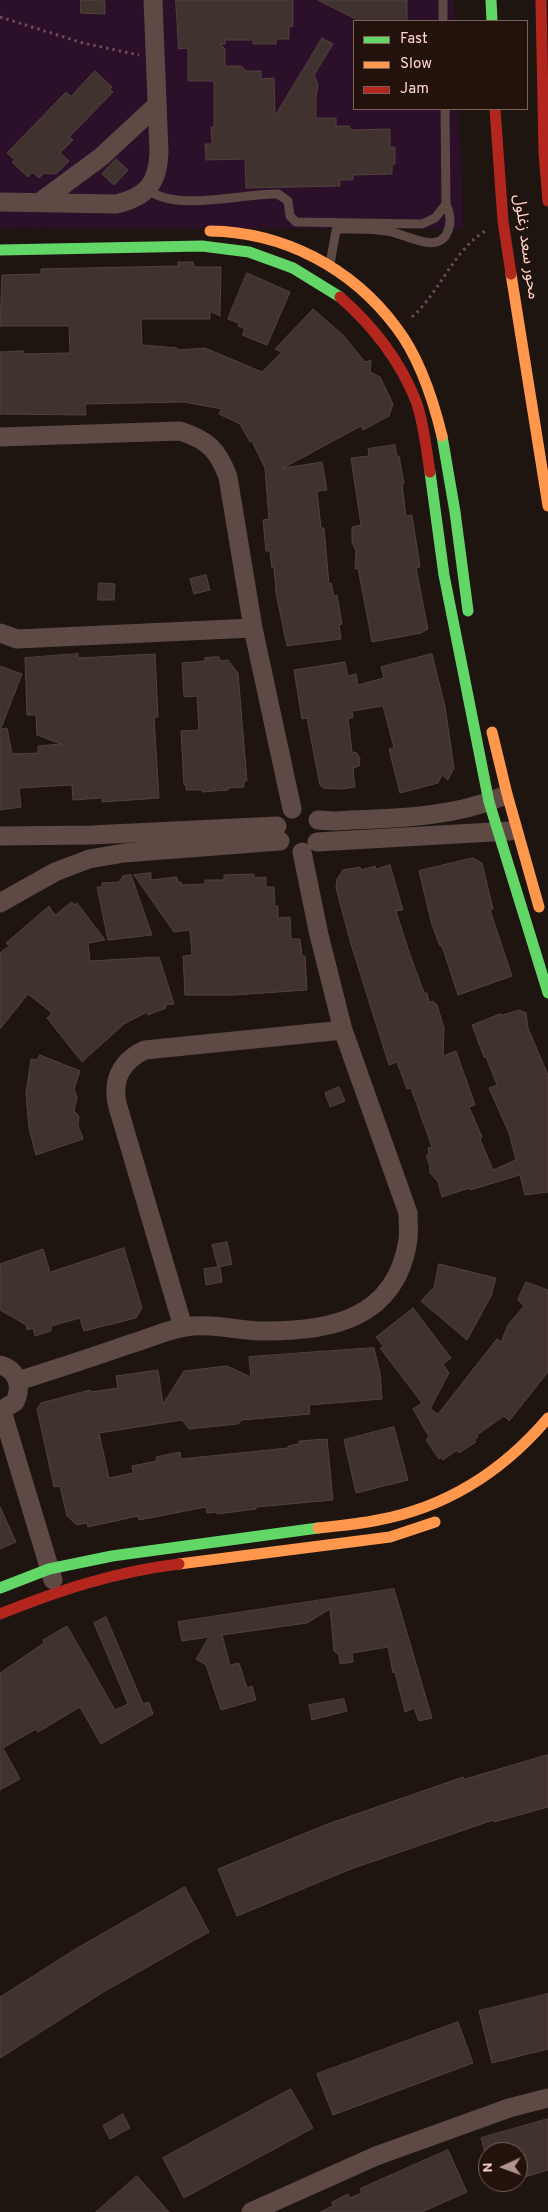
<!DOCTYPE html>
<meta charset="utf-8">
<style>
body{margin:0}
#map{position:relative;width:548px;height:2212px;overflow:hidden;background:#1e1511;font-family:Overpass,sans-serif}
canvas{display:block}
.legend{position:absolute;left:353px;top:20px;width:175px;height:90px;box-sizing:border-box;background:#23120c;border:1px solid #7b615a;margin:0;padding:6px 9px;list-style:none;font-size:15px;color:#ffd8ce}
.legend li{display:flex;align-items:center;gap:10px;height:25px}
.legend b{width:25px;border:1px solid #7b615a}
.north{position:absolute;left:478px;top:2142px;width:50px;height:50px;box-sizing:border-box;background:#23120c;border:1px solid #7b615a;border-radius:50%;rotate:268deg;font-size:14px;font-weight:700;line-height:20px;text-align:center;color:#ffd8ce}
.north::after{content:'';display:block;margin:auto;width:18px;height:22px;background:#b0948c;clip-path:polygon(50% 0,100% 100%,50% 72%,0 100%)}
</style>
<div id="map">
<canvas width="548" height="2212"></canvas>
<ul class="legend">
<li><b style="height:6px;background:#63d668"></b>Fast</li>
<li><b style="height:6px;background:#ff974d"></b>Slow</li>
<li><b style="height:6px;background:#b3261e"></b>Jam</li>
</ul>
<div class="north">N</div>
</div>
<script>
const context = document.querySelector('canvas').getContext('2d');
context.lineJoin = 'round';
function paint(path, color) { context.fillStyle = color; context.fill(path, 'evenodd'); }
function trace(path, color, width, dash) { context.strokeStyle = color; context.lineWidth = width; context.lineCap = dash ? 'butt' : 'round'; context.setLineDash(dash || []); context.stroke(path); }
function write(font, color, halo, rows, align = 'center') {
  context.font = font + ' Overpass,"Noto Sans Arabic",sans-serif'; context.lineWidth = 4; context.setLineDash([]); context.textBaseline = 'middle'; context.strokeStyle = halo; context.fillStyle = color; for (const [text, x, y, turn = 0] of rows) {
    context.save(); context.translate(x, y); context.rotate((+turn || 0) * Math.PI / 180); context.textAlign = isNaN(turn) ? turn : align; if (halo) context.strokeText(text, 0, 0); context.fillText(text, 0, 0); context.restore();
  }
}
paint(new Path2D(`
 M0 0H454L455 21H354V109H459L463 229 0 228Z`), '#2c0f28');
const building = new Path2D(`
 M81 0 105 1V14L81 13Z
 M176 0H293V26L289 27V39H276V44H253V40H225V44H220L225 49V66H241L246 71H261V79L274 78 275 116 322 38 333 44 314 75 318 85 316 96V118H336V126H349L351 130 390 129V147H395V164H392V174L353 175V180H340V186L246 188 245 159 206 160 205 144H212L211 127H214V81H188V48L179 49Z
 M318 0H407V21H360Z
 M95 71 112 87 110 89 113 92 69 137 73 140 60 153 69 161 56 174 44 173 39 178 32 172 28 177 12 162 15 160 7 153 66 92 71 96Z
 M116 159 128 170 114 185 102 174Z
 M178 262H193L194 267H221L220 316 210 311V319H141L142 345 177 348 178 350 205 348 262 372 282 352 275 349 313 309 343 335 365 362 371 360 370 372 380 377 393 404 389 416 363 430 361 426 283 468 322 462 327 490 317 491 321 528H324L329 584 331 583 334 596 337 595 342 624 339 625 341 639 287 646 276 593 274 567 272 568 270 551H266L263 520 269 519 265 468 252 441 250 442 240 424 219 414 222 409 184 402 85 404 86 415 0 414V352L24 351V354L70 353 69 326H0L2 275 41 274V269L178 266Z
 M247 273 290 292 267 345 242 335 245 329 238 326 239 323 228 319Z
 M395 445 397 456H399L404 484H402L406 516 412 515 420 567 416 568 428 629 421 633 372 642 358 568 355 569 356 551 352 542V527L361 525 351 458 369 456 368 449Z
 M206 575 210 590 194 594 190 579Z
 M99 583 115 584 114 600H98Z
 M78 654V658L155 654 158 717H154L159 798 102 802V798L73 800 72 785 19 788 21 807 0 810V729L7 728 12 754 38 753V746L61 744 37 735 36 715H27L25 658Z
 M432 654 445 707 454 768 448 780 442 775 438 783 400 793 389 749 394 748 383 706 352 711 353 718H348L352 752 357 753 360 759 359 766 353 768 355 787 341 789 323 788 320 785 307 718 302 719 294 670 345 662 348 676 356 674 358 685 384 678 381 667Z
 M219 657 220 661 228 660 238 673 247 781H244V787L228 788V790L202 792V790H186V785H184L181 731 199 730 197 696 184 697 182 663 205 661V658Z
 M0 666 22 674 1 728H0Z
 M473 858 482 863 493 909 490 910 512 976 458 995 442 946H440L432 925 419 871Z
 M390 865 403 910 396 911 408 949 424 993H427L429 1002 433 1001 437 1005 444 1028 443 1056 456 1051 475 1105 469 1107 482 1137 480 1139 493 1170 516 1160 509 1133 489 1088 497 1085 486 1057H484L472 1025 500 1014 503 1015 519 1010 526 1013 528 1028 548 1075V1192L525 1195 520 1175 470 1190 469 1188 442 1197 438 1182 430 1173V1166L426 1156 429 1154 428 1148 432 1147 411 1088 407 1089 397 1062 389 1065 351 944 336 888 337 879 343 870 360 867 361 870 375 866 376 869Z
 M151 873V880L177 877 178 882H181L182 885 205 884V880H224V875L254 874V878L266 877V887H274L275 906H278V918L290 917 291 939H300L302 956H305L307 990 234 995H185L183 956 192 955 190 930 174 932 134 875Z
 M131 875 152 935 108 940 97 887H102V883L119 882 123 876Z
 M72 902 74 905 77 903 105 940 88 943 90 961 159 957 174 1004 165 1005 166 1008 148 1015 147 1012 124 1024 82 1062 47 1018 52 1013 28 994 0 1029V953L9 946 6 943 49 906 55 915Z
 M40 1055 80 1071 74 1089 77 1098 74 1111 79 1116 78 1125 83 1139 36 1155 29 1128 26 1094 31 1059 37 1060Z
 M339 1087 345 1101 330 1107 325 1093Z
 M227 1242 232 1264 218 1267 212 1245Z
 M124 1248 142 1308 136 1318 84 1331 80 1318 51 1326V1331L35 1336 33 1328 27 1330 26 1325 0 1310V1264L43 1249 50 1272Z
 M439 1264 496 1278 491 1296 467 1340 421 1301 434 1287Z
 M220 1267 222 1282 206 1285 204 1269Z
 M526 1282 548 1290V1372L509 1421 504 1416 477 1435 478 1437 474 1440 476 1442 459 1453 457 1450 443 1460 441 1457 439 1459 426 1440 429 1437 413 1409 422 1403 380 1348 384 1347 376 1337 413 1308 451 1358 443 1364 449 1373 430 1409 438 1414 497 1339 501 1342 508 1325 524 1306 518 1300Z
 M374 1348 380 1373 382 1399 309 1405 310 1414 242 1420 238 1424 189 1429 182 1420 99 1433 109 1478 133 1473 132 1466 157 1461 156 1457 180 1452 181 1459 288 1448V1446L299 1444V1441L327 1439 333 1500 256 1507V1509L217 1514V1512L207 1513 206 1507 139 1520 138 1516 88 1527 87 1523 77 1525 67 1516 60 1486 54 1487 37 1409 41 1403 90 1390V1392L118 1388 116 1376 158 1370 163 1404 184 1371 227 1366 251 1377 249 1357Z
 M394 1427 408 1480 356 1493 344 1440Z
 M0 1507 16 1542 0 1549Z
 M394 1589 432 1718 419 1721 414 1708 405 1712 395 1672 393 1673 388 1647 352 1653 353 1662 340 1664 339 1655 334 1651 330 1609 307 1623 222 1635 230 1665 239 1663 247 1688 252 1686 256 1700 221 1710 206 1665 196 1659 209 1637 182 1641 178 1622Z
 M106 1617 143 1704 149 1702 153 1714 101 1744 80 1707 38 1732 36 1729 3 1748 20 1779 0 1790V1673L44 1643 43 1640 67 1626 115 1710 128 1704 94 1623Z
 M344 1699 347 1711 312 1720 309 1705Z
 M548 1755V1807L494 1822 493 1820 351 1869 237 1916 218 1869 325 1825 463 1777 464 1779Z
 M185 1887 209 1932 105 1991 0 2058V1997L79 1947Z
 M548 1994V2049L492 2063 479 2011Z
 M458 2022 473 2063 333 2115 317 2074Z
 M291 2089 313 2128 184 2198 163 2158Z
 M123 2114 130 2128 110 2139 103 2126Z
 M548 2119V2170L518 2179V2152H485L481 2138Z
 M448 2150 467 2192 422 2212H320L333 2206 332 2202 348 2194 350 2198 362 2193 360 2189Z
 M137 2176 169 2212H96Z`);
paint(building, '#40332f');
trace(building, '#53413a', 1);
trace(new Path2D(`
 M0 17 83 43 139 55
 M412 317C440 292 453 251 485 231`), '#6d4b5b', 3, [2.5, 4]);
trace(new Path2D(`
 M443 0V21
 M147 189C176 213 242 193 278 194L288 201 290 216 296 222 422 224 435 218 446 204 445 109
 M337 229C354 229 371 228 387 231 404 233 437 255 447 233 452 223 450 213 446 204
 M330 264 337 225`), '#5f4945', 9);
trace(new Path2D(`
 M0 202 116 204C147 197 158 183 159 152L153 0
 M40 202 101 157 157 105
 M0 437 180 431C208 440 218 450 228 477L253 628 292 809
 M0 633 17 639 253 628
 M318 820 334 821C391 818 447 819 501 797
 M0 836 91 835 277 826
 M317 842 510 831
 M0 903 55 872 89 859 124 853 280 841
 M183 1327 118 1107C111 1081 121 1061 145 1050L343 1030
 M0 1365C18 1370 22 1387 15 1402L0 1411
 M18 1381C56 1369 93 1357 130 1344 148 1339 166 1330 185 1327 209 1323 236 1330 260 1331 329 1332 396 1320 408 1240 409 1231 408 1222 408 1213L343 1030 319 935 302 852
 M2 1411 53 1580
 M251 2212 376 2156 509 2108 548 2098`), '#5f4945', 19);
trace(new Path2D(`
 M491 0 492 21
 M0 250 202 246 249 252 293 268 340 297
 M442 436 455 512 468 611
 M430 472 444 575 489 802 548 993
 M0 1588 49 1569 112 1556 318 1528`), '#63d668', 11);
trace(new Path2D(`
 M210 231C284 232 352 268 396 327 420 358 433 399 442 436
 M511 274 548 506
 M492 732 507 794 539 907
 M318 1528C338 1526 359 1524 378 1520 447 1507 503 1471 548 1418
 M179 1564 390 1537 435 1522`), '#ff974d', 11);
trace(new Path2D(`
 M541 0 544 153 548 201
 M495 109 503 221 511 274
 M340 297C372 325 400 361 416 401 424 424 426 448 430 472
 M0 1614C60 1590 114 1572 179 1564`), '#b3261e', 11);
write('16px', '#ffd8ce', '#23120c', [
 ["محور سعد زغلول",525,247,82]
]);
</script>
